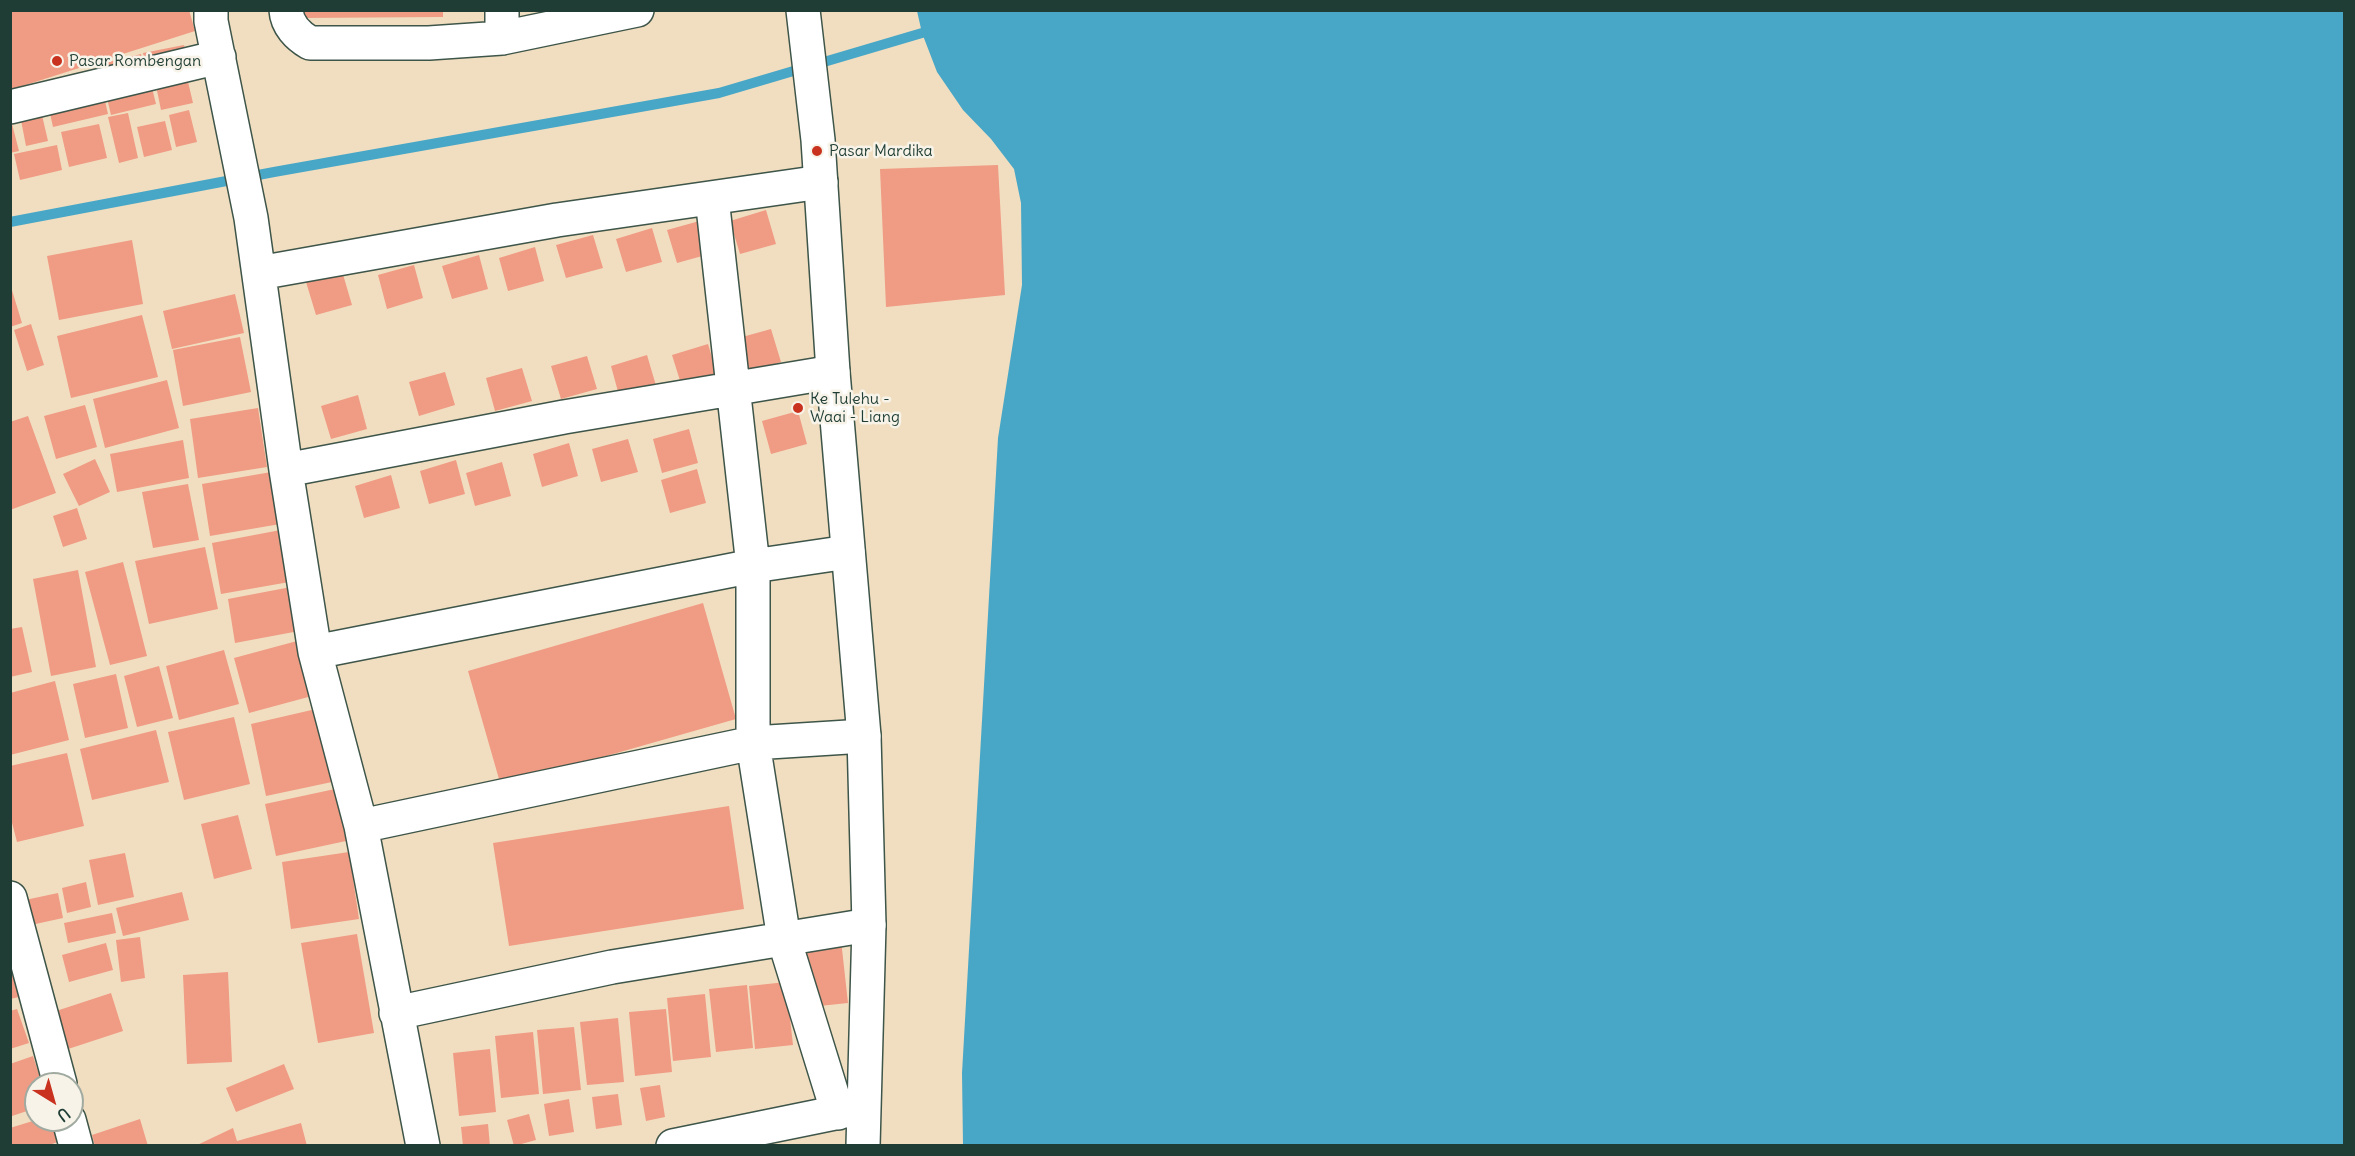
<!DOCTYPE html>
<style>
body{margin:0}
#map{position:relative;width:2355px;height:1156px;overflow:hidden;background:#f1dec0;font-family:Delius,sans-serif}
canvas{display:block}
.frame{position:absolute;inset:0;border:12px solid #1f3d34;pointer-events:none}
.north{position:absolute;left:24px;top:1072px;width:60px;height:60px;box-sizing:border-box;background:#f7f3e8;border:2px solid #a1aaa0;border-radius:50%;rotate:143deg;font-size:16px;font-weight:700;line-height:24px;text-align:center;color:#1f3d34}
.north::after{content:'';display:block;margin:auto;width:21px;height:27px;background:#c8321e;clip-path:polygon(50% 0,100% 100%,50% 72%,0 100%)}
</style>
<div id="map">
<canvas width="2355" height="1156"></canvas>
<div class="frame"></div>
<div class="north">U</div>
</div>
<script>
const context = document.querySelector('canvas').getContext('2d');
context.lineJoin = 'round';
function paint(path, color) { context.fillStyle = color; context.fill(path, 'evenodd'); }
function trace(path, color, width, dash) { context.strokeStyle = color; context.lineWidth = width; context.lineCap = dash ? 'butt' : 'round'; context.setLineDash(dash || []); context.stroke(path); }
function write(font, color, halo, rows, align = 'center') {
  context.font = font + ' Delius,sans-serif'; context.lineWidth = 5; context.setLineDash([]); context.textBaseline = 'middle'; context.strokeStyle = halo; context.fillStyle = color; for (const [text, x, y, turn = 0] of rows) {
    context.save(); context.translate(x, y); context.rotate((+turn || 0) * Math.PI / 180); context.textAlign = isNaN(turn) ? turn : align; if (halo) context.strokeText(text, 0, 0); context.fillText(text, 0, 0); context.restore();
  }
}
paint(new Path2D(`
 M917 11H2344V1145H963L962 1073 998 438 1022 285 1021 203 1014 169 991 139 963 110 937 72 922 33Z`), '#48a7c7');
trace(new Path2D(`
 M10 222 274 172 719 93 922 33`), '#48a7c7', 10);
paint(new Path2D(`
 M10 10H189L195 31 10 90Z
 M298 10H443V17L299 18Z
 M184 45 188 60 146 69 143 53Z
 M141 54 145 72 108 80 104 63Z
 M185 69 193 103 161 110 154 76Z
 M150 80 156 104 111 115 105 90Z
 M103 92 108 114 53 127 48 104Z
 M189 110 197 142 176 147 169 115Z
 M41 111 48 141 26 146 20 115Z
 M128 113 138 158 119 163 108 117Z
 M10 116 19 151 10 153Z
 M165 121 172 150 144 157 137 127Z
 M99 124 107 158 69 167 61 132Z
 M57 145 62 170 20 180 14 154Z
 M998 165 1005 295 886 307 880 169Z
 M766 210 776 244 740 254 730 221Z
 M703 220 713 253 677 263 667 230Z
 M652 228 662 262 626 272 616 239Z
 M593 235 603 268 566 278 556 245Z
 M132 240 143 304 59 320 47 256Z
 M535 247 544 281 508 291 499 258Z
 M479 255 488 289 452 299 442 266Z
 M414 265 423 298 387 309 378 275Z
 M342 271 352 305 316 315 306 282Z
 M11 287 22 323 10 327V288Z
 M235 294 244 333 172 349 163 311Z
 M142 315 158 377 71 398 57 336Z
 M31 324 44 365 27 371 14 330Z
 M771 329 781 362 745 373 735 339Z
 M240 337 251 392 183 406 173 350Z
 M708 344 718 377 682 387 672 355Z
 M647 355 657 389 620 399 611 366Z
 M587 356 597 389 561 399 551 366Z
 M522 368 532 401 495 411 486 378Z
 M445 372 455 405 419 416 409 382Z
 M167 380 179 428 105 448 93 399Z
 M358 395 367 429 331 439 321 406Z
 M85 405 97 447 56 459 44 416Z
 M258 408 267 467 198 478 190 419Z
 M798 411 807 444 771 454 762 421Z
 M28 416 56 493 10 510V422Z
 M689 429 698 463 662 473 653 439Z
 M628 439 638 472 601 482 592 449Z
 M183 440 189 478 117 492 110 454Z
 M569 443 578 476 542 487 533 454Z
 M95 459 110 492 79 506 63 474Z
 M456 460 465 494 429 504 420 471Z
 M502 462 511 496 475 506 466 473Z
 M697 469 706 503 670 513 661 480Z
 M277 471 286 523 210 536 202 484Z
 M391 475 400 508 364 518 355 486Z
 M188 484 199 540 153 548 142 492Z
 M77 508 87 539 63 547 53 516Z
 M286 529 295 581 221 594 212 543Z
 M205 547 218 609 149 624 135 561Z
 M123 562 147 656 110 665 85 572Z
 M78 570 96 667 51 676 33 579Z
 M291 587 299 631 235 643 228 599Z
 M703 603 736 719 501 786 468 671Z
 M22 627 32 672 10 677V629Z
 M297 641 312 696 249 713 234 658Z
 M224 650 239 704 179 720 166 666Z
 M159 666 173 718 137 727 124 676Z
 M116 674 128 728 85 738 73 684Z
 M55 681 69 740 10 755V693Z
 M316 709 332 782 266 796 251 724Z
 M234 717 250 784 184 800 168 732Z
 M156 730 169 782 92 800 80 749Z
 M67 753 84 826 17 842 10 815V766Z
 M335 789 346 841 276 856 265 804Z
 M729 806 744 909 509 946 493 843Z
 M238 815 252 869 214 879 201 824Z
 M349 852 359 919 291 929 282 862Z
 M125 853 134 897 98 905 89 860Z
 M86 882 91 907 67 913 62 888Z
 M182 892 189 920 123 936 116 908Z
 M58 893 63 918 31 925 25 900Z
 M112 913 116 933 68 943 64 923Z
 M357 934 374 1033 318 1043 301 943Z
 M140 937 145 978 121 982 116 940Z
 M841 940 848 1003 810 1007 804 944Z
 M106 943 113 970 69 982 62 955Z
 M10 966 19 997 10 999Z
 M228 972 232 1062 187 1064 183 975Z
 M786 982 793 1045 755 1049 749 986Z
 M747 985 753 1048 716 1052 709 989Z
 M111 993 123 1031 59 1052 47 1014Z
 M705 994 711 1057 673 1061 667 998Z
 M17 1009 29 1043 10 1049V1011Z
 M666 1009 672 1072 635 1076 629 1012Z
 M618 1018 624 1082 587 1085 580 1022Z
 M574 1027 581 1090 543 1094 537 1030Z
 M533 1032 539 1094 501 1098 495 1036Z
 M490 1049 496 1112 459 1116 453 1053Z
 M33 1056 42 1084H36V1108L12 1116 10 1064Z
 M284 1064 294 1089 236 1112 226 1088Z
 M660 1085 665 1117 646 1121 640 1088Z
 M618 1094 622 1125 596 1129 592 1097Z
 M569 1099 574 1132 549 1136 544 1104Z
 M529 1114 536 1140 514 1146 507 1120Z
 M140 1119 148 1146H95L92 1135Z
 M36 1120H62L67 1139 46 1146H10V1128Z
 M301 1123 307 1146H195L233 1128 237 1141Z
 M488 1124 490 1146H463L461 1127Z`), '#f09b84');
const minor = new Path2D(`
 M211 10V21L251 218 286 470 315 652 361 826 423 1146
 M286 10C287 25 298 36 310 43H429L502 38 637 10
 M502 38V10
 M10 107 219 57
 M712 198 753 566V743L784 939 838 1113
 M259 273 557 220 821 182
 M286 470 564 417 833 372
 M315 652 753 566 848 552
 M361 826 753 743 864 736
 M10 898 60 1084
 M396 1013 612 967 869 925
 M69 1120 76 1146
 M673 1146 859 1108`);
const highway = new Path2D(`
 M803 10 818 140 833 372 864 736 869 925 863 1146`);
trace(minor, '#3e5549', 36);
trace(highway, '#3e5549', 36);
trace(minor, '#fff', 33);
trace(highway, '#fff', 33);
for (const [x, y, r, color] of [
 [57,61,6,"#c8321e"],
 [817,151,6,"#c8321e"],
 [798,408,6,"#c8321e"]
]) { const dot = new Path2D(); dot.arc(x, y, r, 0, 2 * Math.PI); context.fillStyle = color; context.fill(dot); trace(dot, '#f7f3e8', 2); }
write('16px', '#1f3d34', '#f7f3e8', [
 ["Pasar Rombengan",69,61],
 ["Pasar Mardika",829,151],
 ["Ke Tulehu -",810,399],
 ["Waai - Liang",810,417]
], 'left');
</script>
